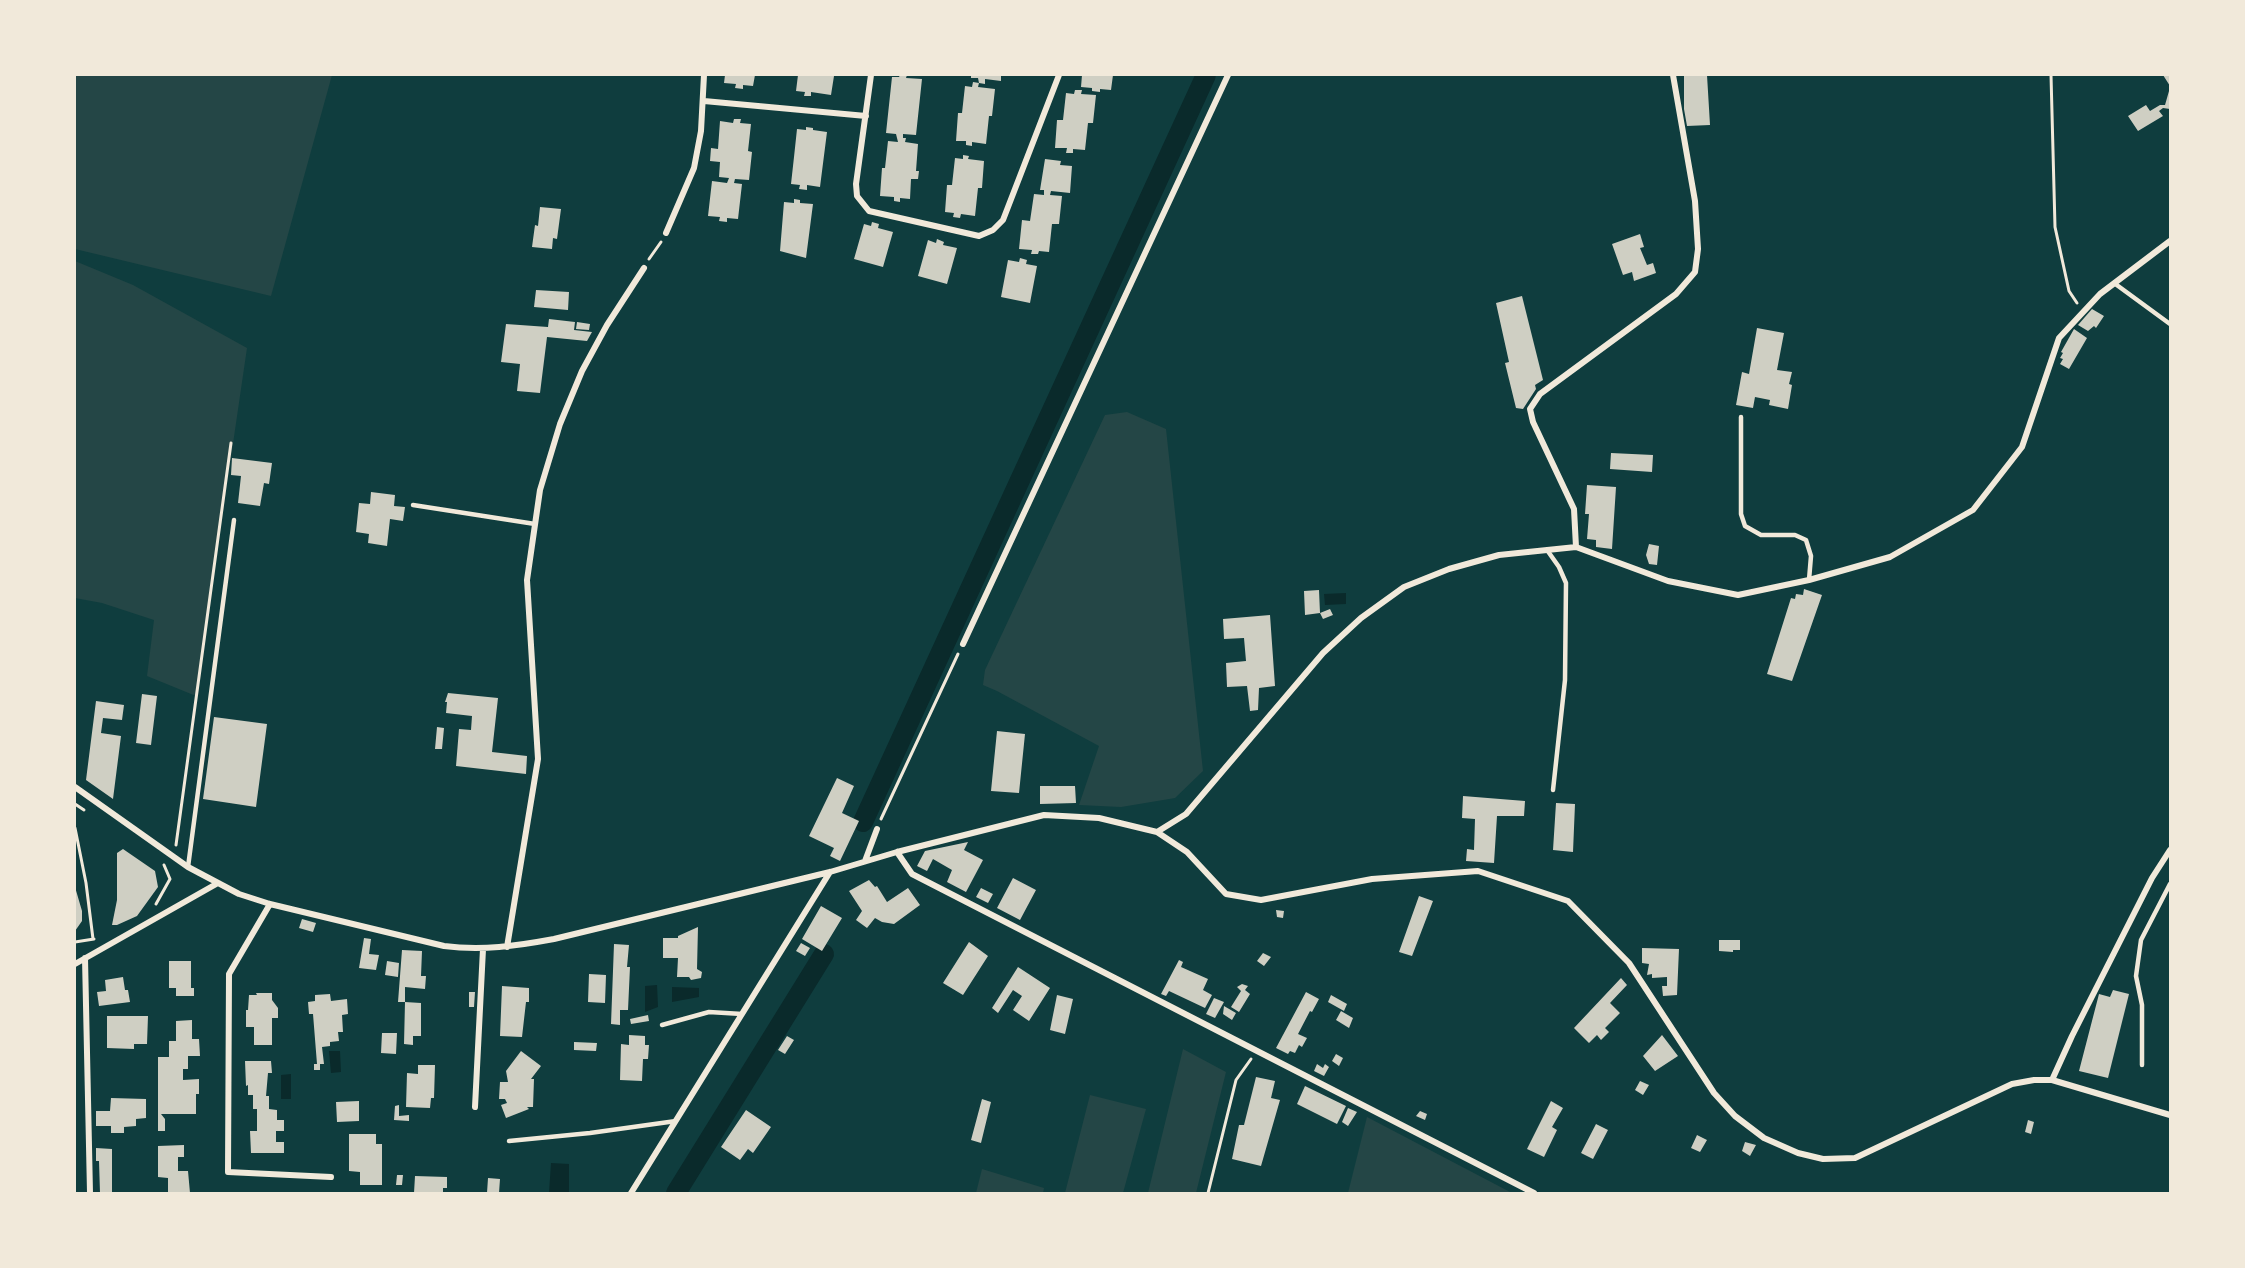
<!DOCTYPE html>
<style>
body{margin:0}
#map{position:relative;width:2245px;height:1268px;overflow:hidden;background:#0f3d3e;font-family:Rubik,sans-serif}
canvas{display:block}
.frame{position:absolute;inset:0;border:76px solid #f1e9da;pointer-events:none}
</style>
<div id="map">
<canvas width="2245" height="1268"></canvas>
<div class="frame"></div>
</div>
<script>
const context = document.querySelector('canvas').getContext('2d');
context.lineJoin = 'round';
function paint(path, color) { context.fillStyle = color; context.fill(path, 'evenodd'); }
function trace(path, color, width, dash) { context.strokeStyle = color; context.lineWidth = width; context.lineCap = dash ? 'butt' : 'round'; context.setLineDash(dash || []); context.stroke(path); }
paint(new Path2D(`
 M75 75H332L271 296 75 249Z
 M75 261 133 285 247 348 196 696 147 676 154 620 102 603 75 598Z
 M1127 412 1166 429 1203 771 1175 798 1121 807 1079 805 1099 746 997 691 983 685 985 670 1105 415Z
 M1183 1049 1226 1072 1196 1193H1148Z
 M1090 1095 1146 1109 1123 1193H1065Z
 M1367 1117 1512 1193H1348Z
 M982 1169 1044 1188 1043 1193H976Z`), '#244646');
paint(new Path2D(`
 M1346 593V604L1325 605 1324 594Z
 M657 985 658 1007 645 1012V986Z
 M672 987 699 988V997L672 1002Z
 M340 1051 341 1072 331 1073 329 1051Z
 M291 1074V1099H281V1075Z
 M551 1163 569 1164V1193H549Z`), '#0a2a2b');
trace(new Path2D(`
 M863 822 1206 75
 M676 1193 824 954`), '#0a2a2b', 20);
paint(new Path2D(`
 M725 75H755L753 86 743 85V89L735 88 736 84 724 83Z
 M798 75 834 76 831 95 811 92V96H804L805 92 796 91Z
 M900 75H907L906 78 922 79 916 135 903 134V138H906L905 142 918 144 916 171H919L918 179H911L910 199 900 198V202L894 201V197L880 196 882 168H885L888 141 898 142 896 134 886 133 892 77H899Z
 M971 75H1001V81L985 79V84L979 83 978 87 995 89 992 116H989L986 144 972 142V146L966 145V141H956L958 113H962L965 86 972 87 973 82 979 83 978 78H971Z
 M1082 75H1113L1111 90 1100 89V92L1092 91V88L1081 87Z
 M1684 75H1707L1710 125 1687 126 1684 109Z
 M2163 75H2170V86Z
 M1075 90H1082L1081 94 1096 95 1093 123H1088L1085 150 1073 149V153H1066L1067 148H1055L1057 120H1063L1066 93 1074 94Z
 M2169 91 2170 109 2163 108 2159 111 2163 116 2138 131 2128 116 2146 105 2150 111 2160 105H2165Z
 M734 119H741L740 123 751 124 748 151 752 152 749 180 735 179 734 183 742 184 738 219 727 218V222L719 221 720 217 708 216 712 181 727 183 729 178 719 177 720 162 710 161 711 148 718 149 720 121 733 123Z
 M806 127 813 128V130L827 132 820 187 807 185V190L799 189 800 185 791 184 794 157 797 129 806 130Z
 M963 155 969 156 968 159 984 161 982 188H978L975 216 961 214 960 218 953 217 954 213 945 212 947 185H952L955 158 963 159Z
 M1045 159 1061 161 1060 165 1072 166 1070 193 1051 191 1050 195 1062 196 1059 224H1052L1049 252 1039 251 1038 254H1031L1032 250 1019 249 1022 220 1030 221 1034 194 1044 195V190H1040Z
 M794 199 800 200V203L813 204 806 258 780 251 784 202 794 203Z
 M540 207 561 209 557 239 553 238 552 249 532 247 535 225 538 226Z
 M872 222 879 224 878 228 893 232 883 267 854 259 864 224 871 226Z
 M1640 234 1644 247 1640 248 1647 265 1653 263 1656 273 1634 281 1632 272 1623 275 1612 244Z
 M937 239 944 242 943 245 957 248 947 284 918 276 928 240 936 243Z
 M1020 258 1027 260 1026 264 1037 266 1030 303 1001 297 1008 260 1019 262Z
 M536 290 569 292 568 310 534 307Z
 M1522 296 1543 380 1535 385 1536 389 1523 409 1516 408 1505 363 1509 362 1496 303Z
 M2092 309 2104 316 2096 328 2094 326 2088 331 2078 325Z
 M549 319 575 322 574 330 592 332 587 341 547 337 540 393 517 391 520 364 501 362 506 324 548 327Z
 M577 322 590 324 589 330 576 329Z
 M1757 328 1784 333 1777 370 1792 372 1789 384 1792 385 1788 409 1769 405 1770 400 1755 397 1753 408 1736 405 1742 372 1749 374Z
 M2074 329 2087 338 2069 369 2060 364 2063 359 2060 358 2063 353 2061 352Z
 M1611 453 1653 455 1652 472 1610 469Z
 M232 458 272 463 269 484 264 483 260 506 238 503 241 476 231 475Z
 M1587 485 1616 487 1612 549 1596 547V540L1587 539 1589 514H1585Z
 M371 492 395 495 394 506 405 507 403 521 390 519 387 546 368 543 369 534 356 532 359 503 370 504Z
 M1649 544 1659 546 1657 565 1649 564 1646 555Z
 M1804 589 1822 595 1792 681 1767 674 1791 598 1795 599 1796 594 1803 595Z
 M1319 590 1320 613 1305 615 1304 591Z
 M1330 609 1333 615 1323 619 1320 613Z
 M1270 615 1275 686 1259 688 1258 710 1250 711 1247 686 1227 687 1226 663 1246 661 1244 638 1224 639 1223 619Z
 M448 693 498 698 492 752 527 756 526 774 456 766 459 729 471 730 472 716 446 713 447 702H445Z
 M142 694 157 696 151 745 136 743Z
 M96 701 124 705 122 720 103 718 101 733 121 736 113 799 86 780Z
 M214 717 267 724 256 807 203 799Z
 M437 727 444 728 442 749H435Z
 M997 731 1025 734 1019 793 991 791Z
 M837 778 854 786 842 813 859 821 840 861 830 856 834 848 809 836Z
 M1040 786H1075L1076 803 1040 804Z
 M1463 796 1525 801 1524 816H1497L1494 863 1466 861 1467 849 1474 850 1475 819 1462 818Z
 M1556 803 1575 804 1573 852 1553 850Z
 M968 842 964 850 983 860 966 892 947 882 952 870 933 859 927 871 917 866 925 851Z
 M123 849 155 871 158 887 137 916 117 925H112L117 900V853Z
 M1013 878 1036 890 1020 920 997 908Z
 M869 880 875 887 877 886 887 902 908 888 920 905 894 924 882 922 875 918 867 928 856 920 862 911 849 891Z
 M75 887 82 911V921L75 931Z
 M981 888 993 894 988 903 976 897Z
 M1419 896 1433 901 1412 956 1399 952Z
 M821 906 842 918 822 951 802 939Z
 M1276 910 1284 911 1283 918 1277 917Z
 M302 919 316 923 313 932 299 928Z
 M698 927 697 969 702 972 701 978 691 980 689 977H677L678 958H663V938H678V936Z
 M364 938 371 939 369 954 379 955 376 970 359 968Z
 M1719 940H1740V950H1733V952L1719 951Z
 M969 942 988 956 963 995 943 983Z
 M801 943 810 948 805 956 796 951Z
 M614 944 629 945 627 967H630L628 1010H620V1025L611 1024Z
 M1642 948 1679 949 1677 995 1663 996 1662 986H1667V977L1652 978V974L1647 975 1649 964 1642 963Z
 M402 950 422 951 421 976H426L425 989 405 987V1002H398Z
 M1263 953 1271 957 1264 966 1257 961Z
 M1179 960 1183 962 1181 967 1208 979 1203 990 1212 995 1205 1008 1169 991 1166 996 1161 994Z
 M169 961H191V988H194V996H176V988H169Z
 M387 961 399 963 398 977 385 975Z
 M1018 967 1050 988 1029 1021 1013 1010 1022 996 1013 990 998 1013 992 1008Z
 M589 974 606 975 605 1003 588 1002Z
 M123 977 125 990H128L130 1002 99 1006 97 992 106 991 105 980Z
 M1621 978 1627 985 1610 1003 1620 1013 1605 1028 1609 1032 1601 1040 1597 1035 1589 1043 1574 1028Z
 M1242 984 1248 986 1245 990 1250 994 1239 1012 1231 1007 1241 991 1237 987Z
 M502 986 529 988V1002H526L522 1037 500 1036Z
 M2113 990 2129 994 2108 1078 2079 1071 2099 994 2110 997Z
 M469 992H475L474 1007H469Z
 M1306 992 1319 999 1312 1012 1310 1011 1298 1034 1307 1038 1302 1047 1299 1045 1295 1053 1290 1051 1288 1054 1276 1048Z
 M256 993H272V1000L278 1008V1018H272V1045H254V1027H246V1010H248L249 995H257Z
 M330 994 331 1001 347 999 348 1014 342 1015 343 1032H338L339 1041 330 1042V1046L322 1047 324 1064H320V1070H314V1064H317L313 1014H309L308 1002 315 1001V995Z
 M1057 995 1073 999 1065 1034 1050 1030Z
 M1331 995 1347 1004 1344 1011 1328 1002Z
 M1214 998 1224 1002 1215 1018 1206 1014Z
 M405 1002 421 1003V1036H413V1045L404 1044Z
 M1224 1006 1236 1013 1232 1020 1223 1014Z
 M1341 1011 1353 1018 1349 1028 1336 1020Z
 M648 1015 649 1021 631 1024 630 1019Z
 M107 1016H148L147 1044H134V1049L107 1048Z
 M192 1020V1039H199L200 1056H188V1069H183V1080L199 1079V1094H196V1114H161L165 1119V1131H158V1057H169V1041H176V1021Z
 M382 1033H397L396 1054 381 1053Z
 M629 1035 645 1036V1045H649L648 1059H643L642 1081 620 1080 621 1044 629 1045Z
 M1662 1035 1678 1056 1655 1071 1643 1056Z
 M787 1036 794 1040 785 1054 778 1050Z
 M574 1042 597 1043 596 1051 574 1050Z
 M521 1051 541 1066 531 1079H534L533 1107H527L529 1109 506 1118 501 1105 507 1103 505 1099H499L500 1082H508L506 1071Z
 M1336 1054 1343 1058 1339 1066 1332 1061Z
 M245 1061H271L272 1073H268L266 1096H269V1109L277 1110V1120H284V1131H276V1142H284V1153H251L250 1131H257V1109H253V1095H248V1085L246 1086Z
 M1317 1064 1323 1068 1325 1064 1329 1067 1324 1076 1314 1071Z
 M418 1065H435L434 1098H431L430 1108 406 1107 407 1073 418 1074Z
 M1256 1077 1275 1081 1271 1098 1280 1100 1261 1166 1232 1159 1239 1125H1244Z
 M1640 1081 1649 1085 1643 1095 1635 1090Z
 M1305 1086 1346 1106 1337 1124 1297 1104Z
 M111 1098 146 1099V1118L136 1119V1126L124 1127V1133H111V1126H96V1111H110Z
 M982 1099 991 1102 981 1143 971 1140Z
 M359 1101V1121L337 1122 336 1102Z
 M1551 1101 1563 1108 1552 1127 1557 1130 1544 1157 1527 1149Z
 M399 1105V1116L409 1115V1121L394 1120 395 1106Z
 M1348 1108 1357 1112 1348 1126 1342 1122Z
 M746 1110 771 1127 753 1153 748 1149 740 1160 721 1147Z
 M1420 1111 1427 1114 1425 1120 1416 1116Z
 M2028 1120 2034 1122 2031 1134 2025 1132Z
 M1596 1124 1608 1130 1593 1159 1581 1153Z
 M349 1134H376V1144H382V1185H360V1172L349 1171Z
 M1697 1135 1707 1140 1700 1152 1691 1148Z
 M1745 1142 1756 1145 1750 1156 1742 1151Z
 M184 1145V1157H178V1171H188L190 1193H168V1178L158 1177V1146Z
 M96 1148 112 1149V1193H100L99 1161H96Z
 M397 1175H403L402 1185H396Z
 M415 1176 447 1177V1188H443V1193H414Z
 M488 1178 500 1179 499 1193H487Z`), '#cfcfc3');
trace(new Path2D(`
 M2051 75 2055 227 2069 291 2077 303
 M649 259 661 242
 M75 804 84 810
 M881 819 958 654
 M75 828 86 883 93 939
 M176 845 231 443
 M156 904 170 879 164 865
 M75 942 94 939
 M1208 1193 1236 1080 1251 1059`), '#f1e9da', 3);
trace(new Path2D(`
 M2114 283 2170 324
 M1741 417V514L1745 526 1761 535H1795L1806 540 1811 556 1809 580
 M413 505 535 524
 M1547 550 1559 567 1566 583 1565 680 1553 790
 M188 867 234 520
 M662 1025 709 1012 742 1014
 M2142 1065V1005L2136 976 2141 940 2170 884
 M509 1141 590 1133 676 1121`), '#f1e9da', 4.5);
trace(new Path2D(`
 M871 75 856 184 857 196 869 211 979 236 993 230 1003 220 1059 75
 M704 101 866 116
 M666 233 694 168 701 131 704 75
 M1576 547 1574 509 1533 422 1530 409 1540 394 1676 294 1695 272 1698 249 1695 201 1673 75
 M963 644 1228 75
 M75 787 188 867 239 894 270 904 444 946C482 951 516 946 554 939L830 872 897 852 1044 815 1099 818 1157 832 1187 852 1226 894 1261 900 1372 879 1478 871 1568 901 1629 963 1714 1093 1735 1116 1764 1138 1798 1153 1823 1159 1855 1158 2012 1084 2034 1080H2052L2170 1115
 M1157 832 1186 814 1323 653 1361 618 1404 587 1449 569 1499 555 1576 547 1668 581 1738 595 1809 580 1890 557 1973 510 2022 447 2059 338 2100 294 2170 241
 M897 852 912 874 1534 1193
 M865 861 877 829
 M270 904 229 974 228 1172 331 1177
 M507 947 538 759 527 580 540 490 560 424 582 371 607 325 644 268
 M85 958 90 1193
 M75 964 218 883
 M2052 1080 2072 1036 2152 878 2170 850
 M475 1107 483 949
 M631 1193 830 872`), '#f1e9da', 6);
</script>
